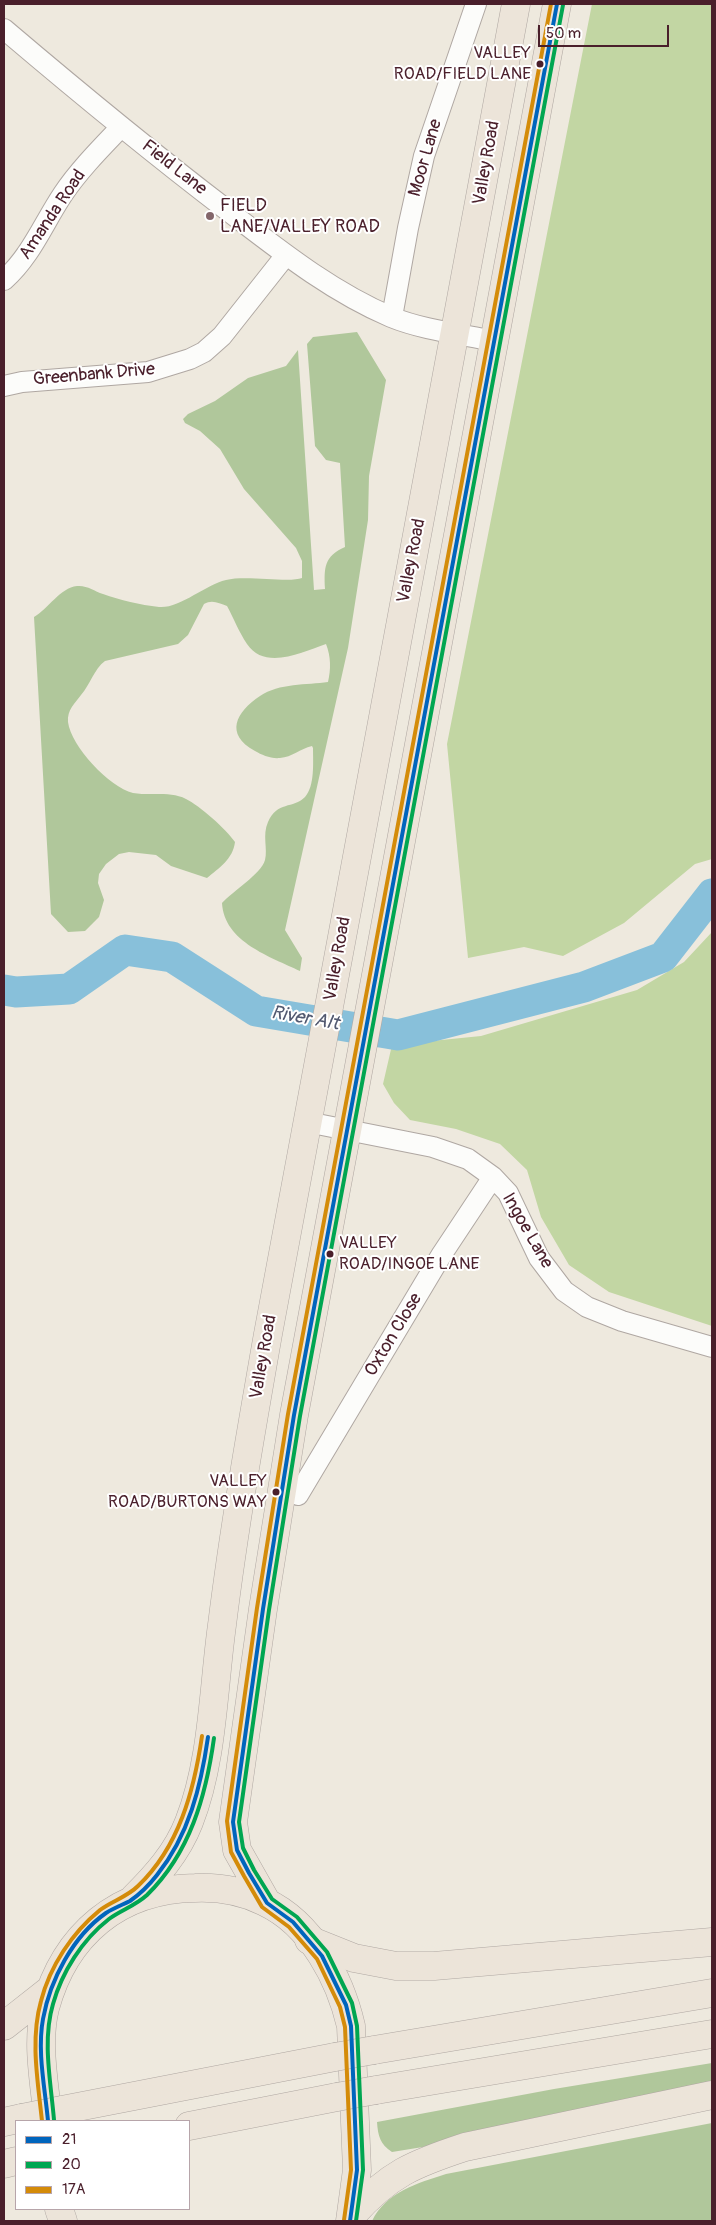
<!DOCTYPE html>
<style>
body{margin:0}
#map{position:relative;width:716px;height:2225px;overflow:hidden;background:#eee9de;font-family:Pangolin,sans-serif}
canvas{display:block}
.frame{position:absolute;inset:0;border:5px solid #4a1f2b;pointer-events:none}
.legend{position:absolute;left:15px;top:2120px;width:175px;height:90px;box-sizing:border-box;background:#fff;border:1px solid #b7a5aa;margin:0;padding:6px 9px;list-style:none;font-size:15px;color:#4a1f2b}
.legend li{display:flex;align-items:center;gap:10px;height:25px}
.legend b{width:25px;border:1px solid #b7a5aa}
.scale{position:absolute;left:538px;top:25px;width:131px;height:22px;box-sizing:border-box;border:2px solid #4a1f2b;border-top:0;padding-left:6px;font-size:15px;line-height:18px;white-space:nowrap;color:#4a1f2b;-webkit-text-stroke:4px #fff;paint-order:stroke}
</style>
<div id="map">
<canvas width="716" height="2225"></canvas>
<div class="frame"></div>
<ul class="legend">
<li><b style="height:6px;background:#0065bd"></b>21</li>
<li><b style="height:6px;background:#00a651"></b>20</li>
<li><b style="height:6px;background:#d48b09"></b>17A</li>
</ul>
<div class="scale">50 m</div>
</div>
<script>
const context = document.querySelector('canvas').getContext('2d');
context.lineJoin = 'round';
function paint(path, color) { context.fillStyle = color; context.fill(path, 'evenodd'); }
function trace(path, color, width, dash) { context.strokeStyle = color; context.lineWidth = width; context.lineCap = dash ? 'butt' : 'round'; context.setLineDash(dash || []); context.stroke(path); }
function write(font, color, halo, rows, align = 'center') {
  context.font = font + ' Pangolin,sans-serif'; context.lineWidth = 4; context.setLineDash([]); context.textBaseline = 'middle'; context.strokeStyle = halo; context.fillStyle = color; for (const [text, x, y, turn = 0] of rows) {
    context.save(); context.translate(x, y); context.rotate((+turn || 0) * Math.PI / 180); context.textAlign = isNaN(turn) ? turn : align; if (halo) context.strokeText(text, 0, 0); context.fillText(text, 0, 0); context.restore();
  }
}
paint(new Path2D(`
 M592 4H712V859L695 864 624 923 563 956 524 947 468 958 447 744Z
 M712 932V1326L609 1292 569 1265 541 1217 527 1170 500 1144 456 1129 410 1120 394 1103 383 1084 392 1045 481 1036 637 990 684 962Z`), '#c2d6a3');
paint(new Path2D(`
 M357 332 386 380 369 476 368 520 348 648 285 930 302 958 300 971C271 957 224 942 222 903 233 891 261 874 265 860 268 849 262 835 268 822 277 801 293 809 305 797 315 786 313 762 313 748L312 746C300 749 292 757 280 758 271 759 262 755 255 751 224 734 236 712 260 696 279 683 307 685 328 682 331 669 331 657 326 644 303 652 265 671 247 644 239 632 234 619 227 606 219 603 212 599 204 604L188 635 178 644 105 661C94 669 90 685 81 695 75 703 67 710 68 722 71 746 109 787 133 793 150 796 170 791 186 799 200 806 226 829 235 842 233 859 219 868 207 878L171 866 156 855 129 852 119 854 106 864 99 874 98 883 104 900 99 917 85 931 68 932 51 914 34 617C49 608 60 588 77 586 87 585 94 591 103 594 120 600 140 605 159 607 179 609 205 585 226 580 246 575 289 583 302 578V561L296 548 244 489 220 449 200 431 185 423 183 419 188 414 215 401 248 378 286 366 298 350 314 590 325 589C324 568 324 556 345 547L340 463 326 460 315 446 307 344 313 337Z
 M712 2063V2082L460 2134 431 2149 429 2146 392 2152C380 2144 378 2136 377 2122L554 2089Z
 M712 2123V2221H372C386 2192 418 2183 446 2174Z`), '#b0c79b');
trace(new Path2D(`
 M4 990 16 992 69 989 125 950 172 957 256 1011 398 1035 584 987 663 957 712 894`), '#88c0da', 31);
const minor = new Path2D(`
 M4 29C77 91 151 152 227 210 278 249 330 291 391 317 423 330 460 334 494 341
 M4 280C31 256 43 224 63 194 79 170 101 148 121 127
 M392 317 408 228 424 156 476 4
 M4 386 22 382 148 372 190 359 204 352 222 336 286 255
 M307 1122 433 1147 468 1159 493 1177 508 1193 539 1258 564 1291 587 1307 622 1321 712 1347
 M298 1495 442 1254 493 1177`);
const primary = new Path2D(`
 M134 1898C156 1876 177 1853 189 1822 213 1761 213 1690 222 1625 234 1528 251 1431 268 1334L516 4
 M267 1903 237 1850 233 1822 263 1609 294 1415 557 4
 M4 2026 51 1989
 M48 2121C45 2085 36 2044 45 2008 65 1934 119 1889 195 1888 220 1887 243 1891 265 1902 312 1924 340 1979 351 2026L357 2170 350 2221
 M59 2209 63 2221`);
const motorway = new Path2D(`
 M309 1940 354 1958 396 1966H434L712 1942
 M374 2050 712 1993
 M376 2090 712 2034
 M62 2110 335 2057
 M4 2122 22 2118
 M189 2126 337 2097
 M4 2164 16 2161
 M352 2215C389 2174 413 2164 465 2147L712 2095`);
trace(minor, '#afa7a2', 22);
trace(primary, '#afa7a2', 29);
trace(motorway, '#afa7a2', 29);
trace(minor, '#fcfcfa', 20);
trace(primary, '#ece4d9', 28);
trace(motorway, '#ece4d9', 28);
const motorwayBridge = new Path2D(`
 M335 2057 374 2050
 M337 2097 376 2090
 M22 2118 62 2110`);
trace(motorwayBridge, '#afa7a2', 29, []);
trace(motorwayBridge, '#ece4d9', 28);
trace(new Path2D(`
 M48 2121C45 2088 37 2051 43 2019 50 1980 73 1936 106 1913 114 1908 122 1905 130 1901 140 1894 150 1884 157 1875 189 1835 201 1786 208 1737
 M350 2221 357 2170 351 2026 346 2005 322 1956 293 1922 267 1903 249 1873 237 1850 233 1822 263 1609 294 1415 557 4`), '#0065bd', 4);
trace(new Path2D(`
 M54 2120C51 2083 42 2041 53 2004 62 1972 82 1940 109 1919 121 1910 135 1906 147 1895 190 1853 206 1796 214 1738
 M356 2221 363 2170 357 2026 352 2003 327 1952 297 1917 272 1899 254 1870 243 1848 239 1822 269 1610 300 1416 563 5`), '#00a651', 4);
trace(new Path2D(`
 M42 2121C38 2082 30 2040 41 2001 50 1966 72 1933 100 1910 112 1901 127 1897 138 1886 179 1847 194 1791 202 1736
 M344 2220 351 2170 345 2027 340 2007 317 1959 289 1927 262 1907 244 1876 231 1852 227 1821 257 1608 288 1414 551 4`), '#d48b09', 4);
for (const [x, y, r, color] of [
 [540,64,4.5,"#4a1f2b"],
 [210,216,5,"#83666a"],
 [330,1254,4.5,"#4a1f2b"],
 [276,1492,4.5,"#4a1f2b"]
]) { const dot = new Path2D(); dot.arc(x, y, r, 0, 2 * Math.PI); context.fillStyle = color; context.fill(dot); trace(dot, '#fff', 2); }
write('17px', '#4a1f2b', '#fff', [
 ["VALLEY",531,54],
 ["ROAD/FIELD LANE",531,75],
 ["VALLEY",339,1244,"left"],
 ["ROAD/INGOE LANE",339,1265,"left"],
 ["VALLEY",267,1482],
 ["ROAD/BURTONS WAY",267,1503]
], 'right');
write('18px', '#4a1f2b', '#fff', [
 ["Moor Lane",426,158,-74],
 ["Valley Road",487,163,-80],
 ["Field Lane",174,168,38],
 ["Amanda Road",53,215,-56],
 ["Greenbank Drive",94,375,-5],
 ["Valley Road",412,561,-79],
 ["Valley Road",338,959,-80],
 ["Ingoe Lane",527,1231,60],
 ["Oxton Close",394,1335,-59],
 ["Valley Road",264,1357,-80]
]);
write('18px', '#4a1f2b', '#fff', [
 ["FIELD",220,206],
 ["LANE/VALLEY ROAD",220,227]
], 'left');
write('italic 19px', '#525970', '#fff', [
 ["River Alt",305,1019,10]
]);
</script>
